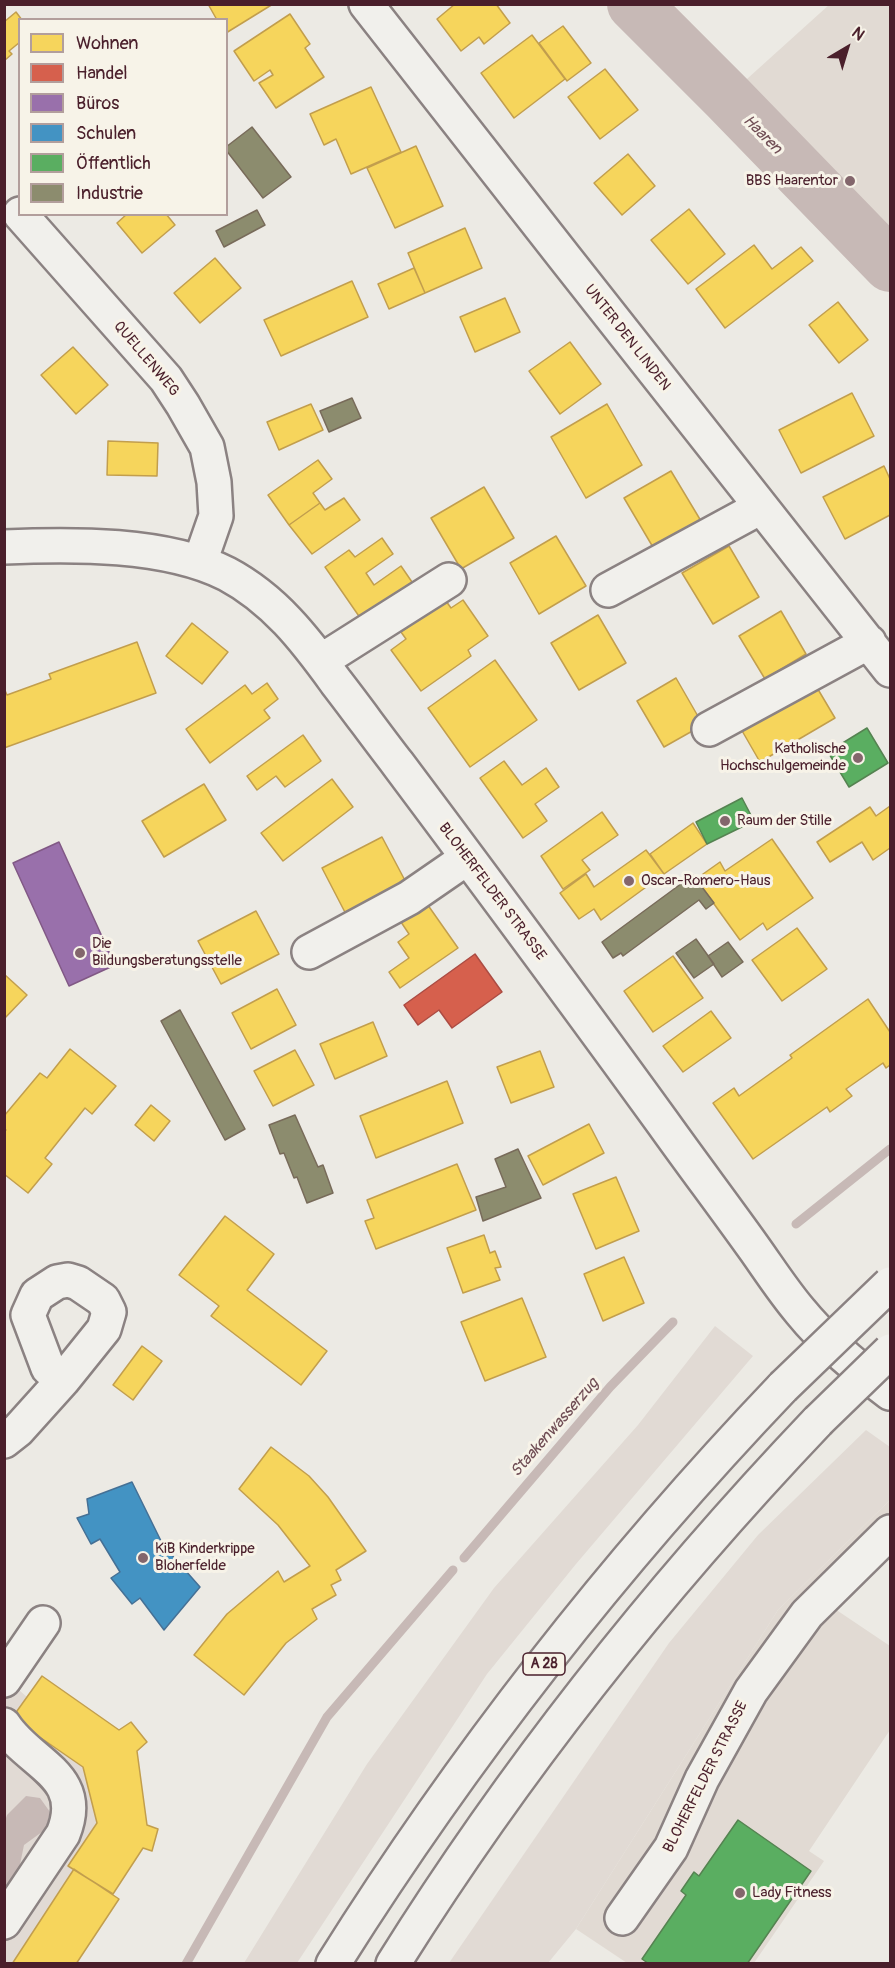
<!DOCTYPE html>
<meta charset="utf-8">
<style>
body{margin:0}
#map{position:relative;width:895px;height:1968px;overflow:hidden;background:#eceae4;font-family:Pangolin,sans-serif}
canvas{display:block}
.frame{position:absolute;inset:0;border:6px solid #4a1f2b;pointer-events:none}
.legend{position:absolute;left:18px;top:18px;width:210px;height:198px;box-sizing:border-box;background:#f7f3e8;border:2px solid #b29e9c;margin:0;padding:8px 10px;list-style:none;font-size:18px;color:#4a1f2b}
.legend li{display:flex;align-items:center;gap:12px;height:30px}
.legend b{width:30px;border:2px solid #b29e9c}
.north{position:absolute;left:817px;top:18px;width:60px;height:60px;-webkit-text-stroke:4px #f7f3e8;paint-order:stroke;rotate:38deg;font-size:16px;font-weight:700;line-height:24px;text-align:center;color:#4a1f2b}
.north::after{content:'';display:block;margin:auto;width:21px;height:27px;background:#4a1f2b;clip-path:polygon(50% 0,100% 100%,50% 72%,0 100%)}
</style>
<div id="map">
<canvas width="895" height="1968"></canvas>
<div class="frame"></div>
<ul class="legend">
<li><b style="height:16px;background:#f6d55c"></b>Wohnen</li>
<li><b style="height:16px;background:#d6604d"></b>Handel</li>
<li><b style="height:16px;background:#9970ab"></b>Büros</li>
<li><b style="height:16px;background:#4393c3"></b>Schulen</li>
<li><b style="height:16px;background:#5aae61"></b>Öffentlich</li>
<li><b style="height:16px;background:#8c8c6e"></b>Industrie</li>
</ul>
<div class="north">N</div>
</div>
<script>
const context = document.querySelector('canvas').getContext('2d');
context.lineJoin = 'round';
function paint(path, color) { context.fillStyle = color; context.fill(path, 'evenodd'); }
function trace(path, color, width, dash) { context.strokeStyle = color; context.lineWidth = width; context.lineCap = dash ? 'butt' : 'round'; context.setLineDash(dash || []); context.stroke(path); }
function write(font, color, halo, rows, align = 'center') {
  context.font = font + ' Pangolin,sans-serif'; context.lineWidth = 6; context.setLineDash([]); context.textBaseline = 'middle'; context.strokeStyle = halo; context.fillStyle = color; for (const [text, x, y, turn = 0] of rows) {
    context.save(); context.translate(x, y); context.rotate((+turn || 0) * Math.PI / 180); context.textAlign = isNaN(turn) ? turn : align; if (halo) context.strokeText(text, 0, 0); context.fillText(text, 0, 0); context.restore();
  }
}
paint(new Path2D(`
 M830 4 890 5V265L727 97Z
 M890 1500V1554L832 1607 890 1646V1730L809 1851 824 1861 754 1963H627L576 1929 778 1610Z`), '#e1dad3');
paint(new Path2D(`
 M715 1326 753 1356 576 1564 487 1674 297 1963H244L367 1764 494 1588 638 1425Z
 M866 1430 890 1447V1500L778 1610 576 1929 548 1963H449L669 1643 758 1535Z
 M4 1677 27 1697 12 1718 83 1767 97 1823 69 1866 74 1869 12 1964 4 1963Z`), '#e1dad4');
paint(new Path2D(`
 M26 1796 40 1798 50 1812 46 1829 24 1845 16 1884 5 1900V1821L7 1815Z`), '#c7b9b6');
const homes = new Path2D(`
 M208 4H273L226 33V20H217Z
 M455 4H496L510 23 484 44 479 37 461 51 437 19Z
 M16 12 22 20H20V42L9 51 12 54 4 61V22Z
 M290 14 310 44 305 48 324 77 276 108 259 83 273 75 270 70 254 81 234 51Z
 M563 26 591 63 567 81 539 43Z
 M532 35 565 79 514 118 481 73Z
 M605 69 638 110 600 139 568 97Z
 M371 87 401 152 351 174 336 139 324 145 310 114Z
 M416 146 443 206 395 228 367 168Z
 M628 154 655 186 622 215 594 183Z
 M689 209 725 254 688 284 651 240Z
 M127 214H166L175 225 142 253 117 223Z
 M465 228 482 268 425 293 408 253Z
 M754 245 772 269 801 247 813 261 725 328 696 289Z
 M215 258 241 288 200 323 174 293Z
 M414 268 425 293 389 309 378 284Z
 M352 281 368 317 281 356 264 320Z
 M505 298 520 332 475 352 460 317Z
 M838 302 868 340 839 363 809 325Z
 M570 342 601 384 560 414 529 371Z
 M73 347 108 385 76 414 41 375Z
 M852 393 874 436 801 473 779 430Z
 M311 404 323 430 279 450 267 422Z
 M607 404 642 465 586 498 551 437Z
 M108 441 158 443 157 476 107 475Z
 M318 460 332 479 313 493 320 503 289 525 268 495Z
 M884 466 890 479V515L845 539 823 497Z
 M671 471 704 526 657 554 624 498Z
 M484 487 514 538 461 569 431 518Z
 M344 498 360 520 312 554 289 525 320 503 325 510Z
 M556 536 586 586 539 614 510 563Z
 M382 538 393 554 366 573 374 585 401 566 412 582 385 601 363 622 325 567 349 550 355 557Z
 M729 546 759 597 713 624 682 573Z
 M463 600 488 636 468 650 471 656 421 691 391 650 406 639 401 632 446 601 451 608Z
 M781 611 806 654 765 679 739 636Z
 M598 615 626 663 579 690 551 643Z
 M192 623 228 652 202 684 166 656Z
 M137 642 156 693 4 748V688L7 695 51 679 49 674Z
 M495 660 537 720 470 767 428 708Z
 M676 678 703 725 664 747 637 701Z
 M267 683 278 699 264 710 270 718 210 763 186 729 245 685 252 694Z
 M816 686 835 718 760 762 741 729Z
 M303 735 321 761 285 787 276 776 257 790 247 776Z
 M504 761 522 785 546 768 559 787 535 804 547 821 523 838 480 778Z
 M332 779 353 807 283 861 261 833Z
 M204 784 226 820 164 857 142 821Z
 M890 806V848L873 860 862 842 830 862 817 842 870 807 876 816Z
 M602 812 618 835 582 860 590 870 563 889 541 856Z
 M693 823 707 844 664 874 650 854Z
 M382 837 409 888 349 920 322 868Z
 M772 839 813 898 767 930 763 923 740 940 696 879 720 862 725 871Z
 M646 850 664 874 601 920 594 909 579 919 560 893 586 874 594 887Z
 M425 901 458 948 400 988 389 972 409 958 398 942 409 934 399 919Z
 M256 911 279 954 221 984 198 941Z
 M797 928 827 969 782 1001 752 960Z
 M673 956 703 998 653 1032 624 991Z
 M4 974 27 995 4 1019Z
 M277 989 296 1025 251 1049 232 1013Z
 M868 999 890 1032V1065L886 1068 883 1063 846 1089 852 1096 830 1112 827 1107 753 1159 713 1103 734 1088 739 1096 792 1058 790 1055Z
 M711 1011 731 1038 683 1072 663 1046Z
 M373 1022 387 1056 335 1079 320 1044Z
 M70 1049 116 1086 92 1114 85 1108 45 1158 52 1164 28 1193 4 1174V1132L6 1130 4 1128V1116L40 1073 47 1078Z
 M295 1050 314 1085 273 1106 254 1071Z
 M540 1051 554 1087 511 1103 497 1067Z
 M447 1081 463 1123 376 1158 360 1116Z
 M151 1105 170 1121 154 1141 135 1125Z
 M589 1124 604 1153 543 1185 528 1156Z
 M457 1164 476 1210 376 1249 365 1221 374 1218 367 1200Z
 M616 1177 639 1231 596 1249 573 1194Z
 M225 1216 274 1254 247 1290 327 1351 301 1385 211 1316 219 1306 179 1275Z
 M484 1235 490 1253 495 1251 501 1267 495 1268 500 1280 463 1293 447 1248Z
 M624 1257 644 1303 603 1321 584 1274Z
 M522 1298 546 1357 485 1381 461 1322Z
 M142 1346 162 1361 133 1400 113 1385Z
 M271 1447 309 1476 328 1497 366 1551 336 1570 341 1580 331 1585 336 1595 312 1609 317 1619 286 1643 244 1695 194 1655 227 1614 278 1571 284 1582 310 1566 278 1525 239 1489Z
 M42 1676 119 1730 131 1722 147 1742 137 1751 147 1825 158 1829 152 1851 143 1848 113 1894 68 1866 97 1823 83 1767 12 1718Z
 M74 1869 119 1899 76 1964H12Z`);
paint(homes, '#f6d55c');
trace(homes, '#c29e4d', 1.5);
const shops = new Path2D(`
 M475 954 502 992 452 1028 439 1010 418 1025 404 1005Z`);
paint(shops, '#d6604d');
trace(shops, '#ac4c43', 1.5);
const offices = new Path2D(`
 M59 842 115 965 69 986 13 863Z`);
paint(offices, '#9970ab');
trace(offices, '#815885', 1.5);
const schools = new Path2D(`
 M132 1482 163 1545 200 1587 164 1630 140 1598 132 1604 111 1578 120 1572 100 1539 91 1544 77 1518 89 1514 87 1499Z`);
paint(schools, '#4393c3');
trace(schools, '#457095', 1.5);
const public = new Path2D(`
 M867 728 888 763 849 787 828 752Z
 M742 798 754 821 707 844 696 822Z
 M738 1820 811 1871 747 1964H649L642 1959 686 1895 681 1891 694 1872 699 1876Z`);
paint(public, '#5aae61');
trace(public, '#558351', 1.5);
const industry = new Path2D(`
 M252 127 291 177 263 198 226 150V147Z
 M257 210 265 225 224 247 216 231Z
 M352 398 361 418 329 432 320 411Z
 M693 875 714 903 706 909 699 900 623 956 621 953 613 958 602 942Z
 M696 939 714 964 694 978 676 953Z
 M728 942 743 962 722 977 708 956Z
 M180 1010 245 1129 225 1140 161 1021Z
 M295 1115 318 1167 323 1165 333 1193 307 1203 297 1177 294 1178 284 1153 280 1154 269 1125Z
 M518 1149 541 1198 483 1221 476 1197 506 1187 495 1159Z`);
paint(industry, '#8c8c6e');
trace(industry, '#786b5a', 1.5);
trace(new Path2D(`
 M796 1224 890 1149
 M464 1558 610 1387 673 1322
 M186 1964 327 1717 453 1570`), '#c7b9b6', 9);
trace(new Path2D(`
 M634 4 727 97 890 265`), '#c7b9b6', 54);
const minor = new Path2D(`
 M366 4 565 258 890 670
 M20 214 166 379 183 405 207 447 214 482 216 516 200 562
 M4 547C72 544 166 543 227 574 274 599 305 639 336 682 357 709 377 737 398 764 487 883 576 1003 663 1123 693 1165 724 1206 754 1248 769 1269 783 1291 800 1311 826 1343 858 1369 890 1393
 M608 590 761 507
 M321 661 449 580
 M709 729 869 642
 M309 952 409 898 467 858
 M4 1441 18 1430 63 1380 104 1329 109 1312 103 1300 78 1283 68 1280 57 1282 37 1295 28 1315 48 1368 63 1380
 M4 1680 43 1623
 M4 1725C30 1765 87 1775 63 1834L4 1922
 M622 1918 671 1848 702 1779 751 1691 807 1614 890 1532`);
const highway = new Path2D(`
 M333 1964C463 1757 615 1563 783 1387
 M393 1964C515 1769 660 1587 818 1421`);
trace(minor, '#8b8282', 38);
trace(highway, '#8b8282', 38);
trace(minor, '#f1f0ec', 33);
trace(highway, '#f1f0ec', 33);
const highwayBridge = new Path2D(`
 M783 1387 890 1284
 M818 1421 890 1351`);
trace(highwayBridge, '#8b8282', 38, []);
trace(highwayBridge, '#f1f0ec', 33);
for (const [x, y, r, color] of [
 [850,181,6,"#83666c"],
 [858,758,6,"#83666c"],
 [725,821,6,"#83666c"],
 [629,881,6,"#83666c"],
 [80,953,6,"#83666c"],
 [143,1558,6,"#83666c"],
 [740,1893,6,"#83666c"]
]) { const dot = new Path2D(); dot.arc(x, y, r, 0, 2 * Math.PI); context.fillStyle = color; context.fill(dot); trace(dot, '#f7f3e8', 2); }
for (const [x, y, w] of [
 [544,1664,42]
]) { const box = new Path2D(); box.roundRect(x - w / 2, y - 11, w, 22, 4.5); context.fillStyle = '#f7f3e8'; context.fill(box); trace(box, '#4a1f2b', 1.5); }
write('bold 14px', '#4a1f2b', null, [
 ["A 28",544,1664]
]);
write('15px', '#4a1f2b', '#f7f3e8', [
 ["BBS Haarentor",838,181,"right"],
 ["Katholische",846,749,"right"],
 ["Hochschulgemeinde",846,766,"right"],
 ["Raum der Stille",737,821],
 ["Oscar-Romero-Haus",641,881],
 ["Die",92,944],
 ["Bildungsberatungsstelle",92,961],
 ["KiB Kinderkrippe",155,1549],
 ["Bloherfelde",155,1566],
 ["Lady Fitness",752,1893]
], 'left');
write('15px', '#4a1f2b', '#f7f3e8', [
 ["UNTER DEN LINDEN",627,338,52],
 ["QUELLENWEG",146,359,50],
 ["BLOHERFELDER STRASSE",492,892,53],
 ["BLOHERFELDER STRASSE",706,1777,-63]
]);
write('italic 16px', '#704e55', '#f7f3e8', [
 ["Haaren",762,135,45],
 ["Staakenwasserzug",555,1428,-49]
]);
</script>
